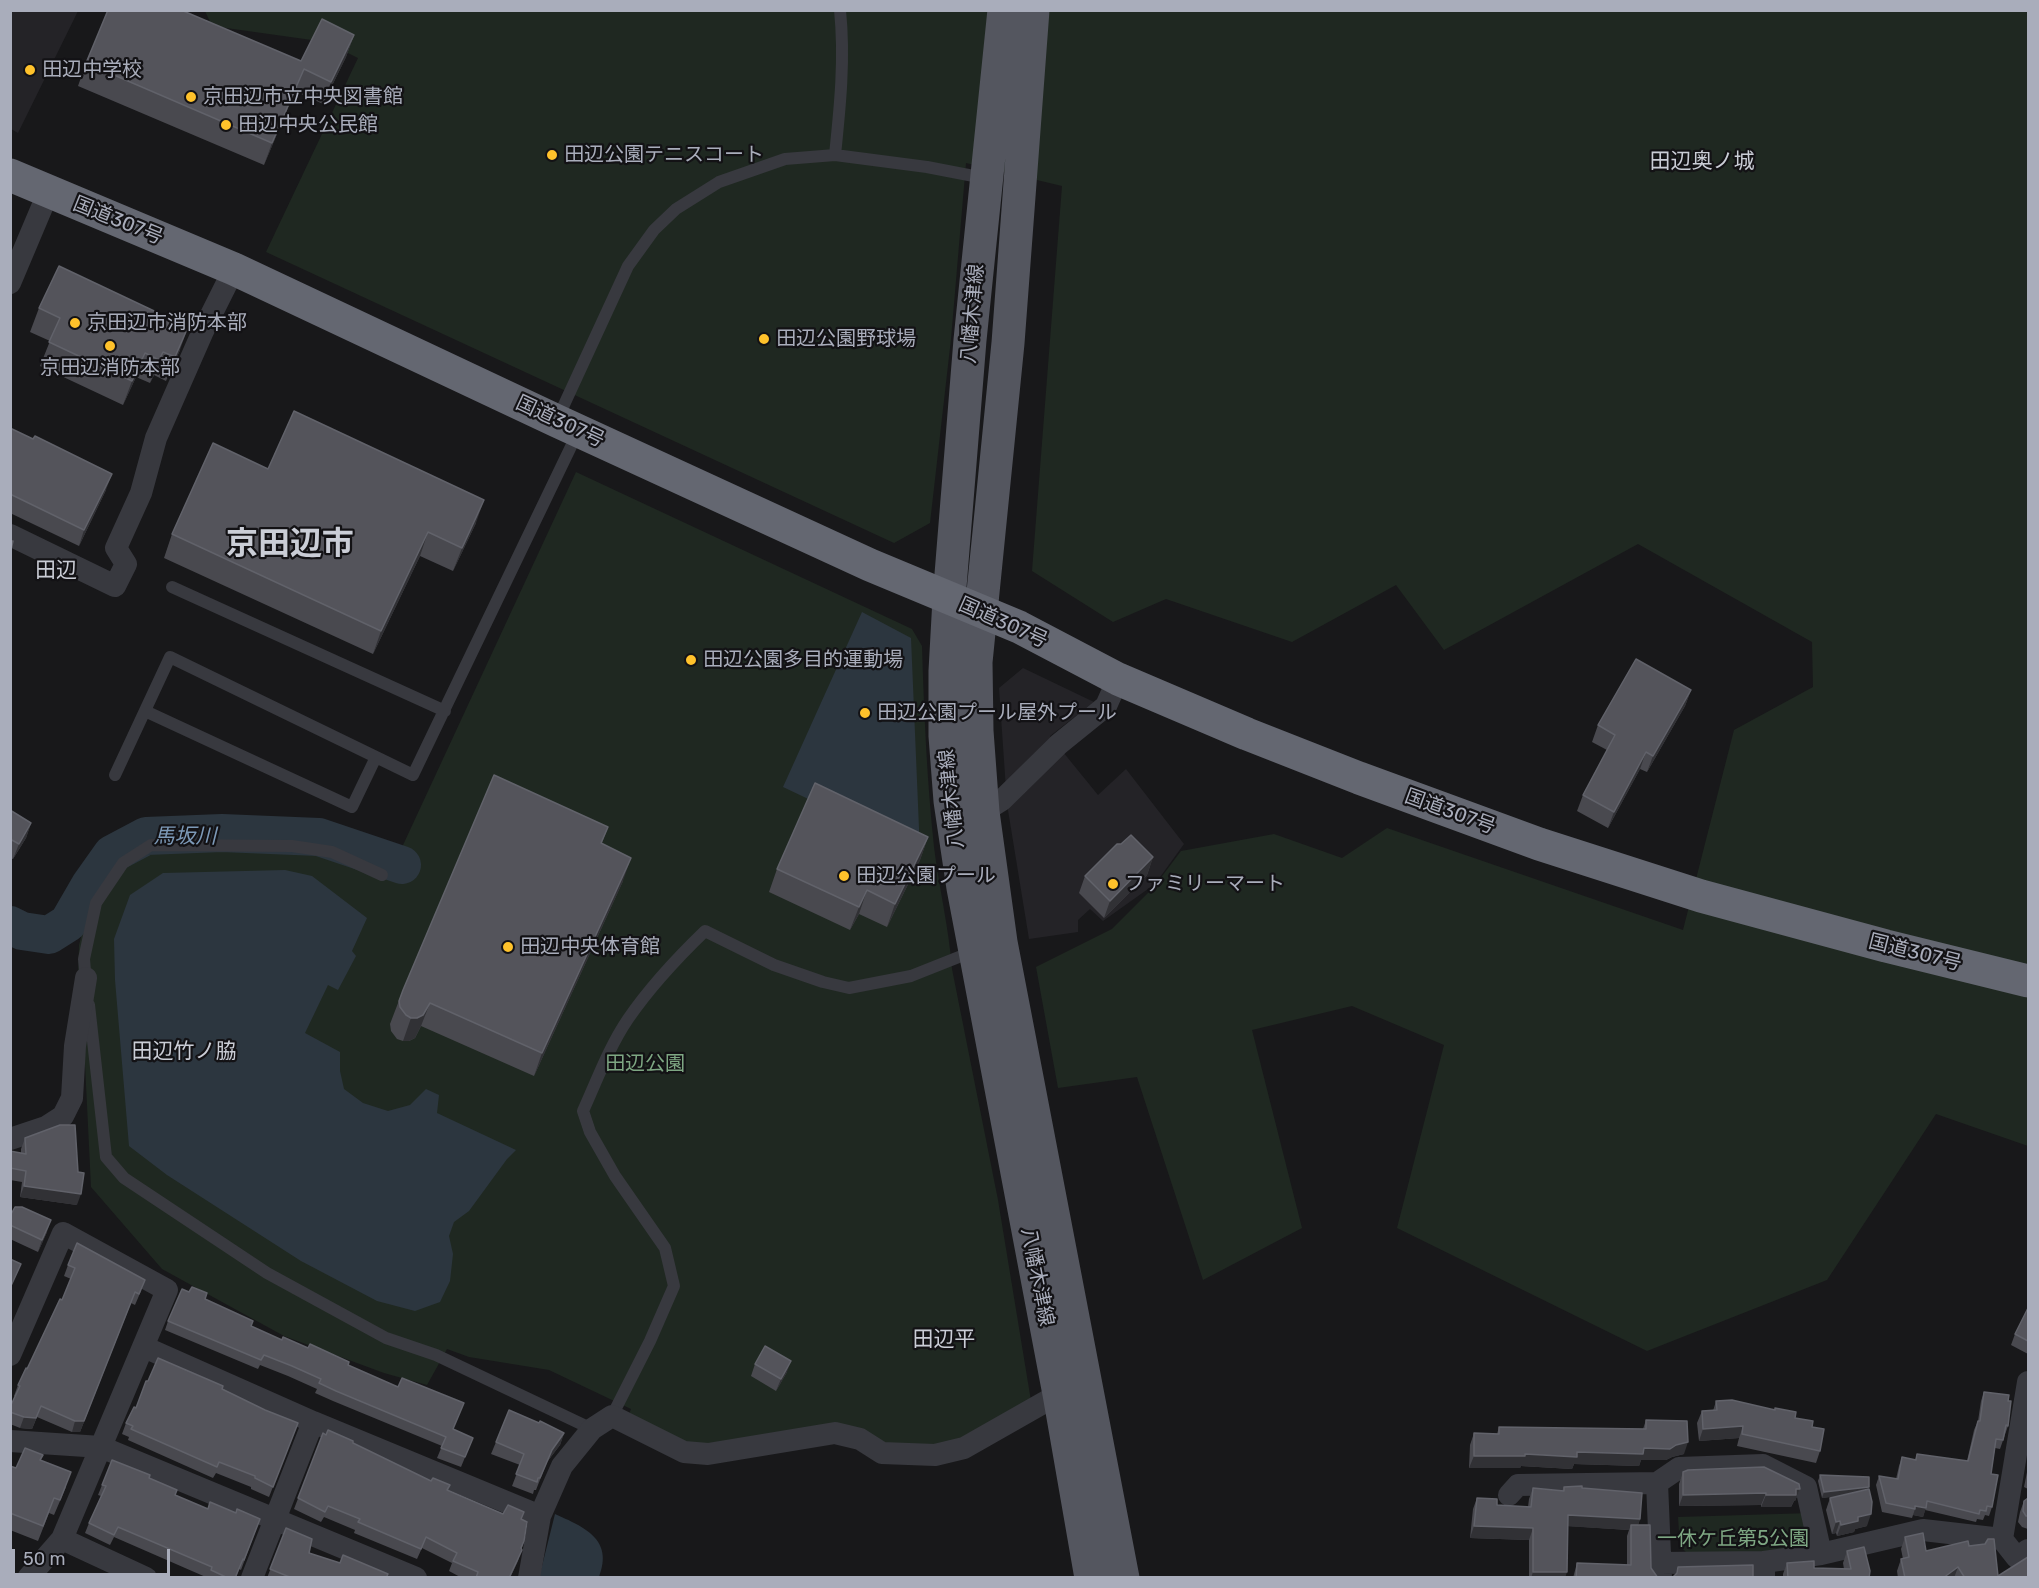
<!DOCTYPE html>
<meta charset="utf-8">
<style>
body{margin:0}
#map{position:relative;width:2039px;height:1588px;overflow:hidden;background:#18181a;font-family:Rubik,sans-serif}
canvas{display:block}
.frame{position:absolute;inset:0;border:12px solid #a9adbb;pointer-events:none}
.scale{position:absolute;left:12px;top:1549px;width:158px;height:27px;box-sizing:border-box;border:3px solid #a9adbb;border-top:0;padding-left:8px;font-size:18px;line-height:21px;white-space:nowrap;color:#a9adbb;-webkit-text-stroke:4px #131215;paint-order:stroke}
</style>
<div id="map">
<canvas width="2039" height="1588"></canvas>
<div class="frame"></div>
<div class="scale">50 m</div>
</div>
<script>
const context = document.querySelector('canvas').getContext('2d');
context.lineJoin = 'round';
function paint(path, color) { context.fillStyle = color; context.fill(path, 'evenodd'); }
function trace(path, color, width, dash) { context.strokeStyle = color; context.lineWidth = width; context.lineCap = dash ? 'butt' : 'round'; context.setLineDash(dash || []); context.stroke(path); }
function write(font, color, halo, rows, align = 'center') {
  context.font = font + ' Rubik,"Noto Sans JP",sans-serif'; context.lineWidth = 4.5; context.setLineDash([]); context.textBaseline = 'middle'; context.strokeStyle = halo; context.fillStyle = color; for (const [text, x, y, turn = 0] of rows) {
    context.save(); context.translate(x, y); context.rotate((+turn || 0) * Math.PI / 180); context.textAlign = isNaN(turn) ? turn : align; if (halo) context.strokeText(text, 0, 0); context.fillText(text, 0, 0); context.restore();
  }
}
paint(new Path2D(`
 M11 10 78 11 18 133 11 129Z
 M1023 668 1094 702 1050 736 1098 795 1126 769 1184 844 1155 884 1103 921 1090 909 1078 920V932L1029 939 1007 804 999 688Z`), '#242327');
paint(new Path2D(`
 M205 11H2028V1146L1936 1114 1827 1280 1647 1351 1397 1228 1444 1045 1352 1006 1252 1030 1302 1228 1203 1280 1137 1077 1058 1088 1036 967 1112 929 1154 887 1181 851 1274 834 1342 858 1387 828 1683 930 1734 730 1813 687 1812 642 1638 544 1444 650 1396 585 1292 642 1166 599 1113 622 1032 571 1062 186 966 163 951 339 930 523 894 543 266 252 358 58 326 42 212 26Z
 M576 472 912 629 922 646C924 714 927 780 934 847 939 888 949 928 952 969L998 1200 1031 1401 968 1438 935 1446 884 1443 692 1447 628 1417 631 1409 549 1370 469 1357 447 1349 427 1385 384 1373 284 1336 162 1269 91 1187 83 1023 78 977 79 945 91 898 118 858 151 841 333 847 391 871Z
 M1812 1513 1821 1554 1697 1563 1680 1546 1678 1517Z`), '#1f2821');
paint(new Path2D(`
 M862 612 911 638 920 852 783 787Z
 M285 870 312 876 367 918 352 951 356 956 338 990 328 985 305 1033 340 1052V1071L344 1089 363 1103 388 1111 410 1105 426 1089 439 1095 437 1113 516 1150 507 1159 469 1211 454 1222 449 1236 453 1254 450 1281 440 1302 415 1311 377 1301 301 1261 167 1175 129 1146 115 980 114 939 130 895 163 873Z
 M555 1514C584 1527 614 1539 599 1577L539 1578Z`), '#2c363f');
trace(new Path2D(`
 M10 925 22 931 49 935 68 923 90 885 112 854 146 836 222 833 319 837 402 865`), '#2c363f', 38);
trace(new Path2D(`
 M840 10C845 59 840 107 835 155L927 167 984 178
 M557 420 628 266 654 230 676 209 719 182 785 159 835 155
 M172 587 445 711
 M145 711 352 807 376 757
 M115 775 170 657 413 775 578 432
 M86 982 84 959 96 903 123 863 151 845 292 846 332 852 382 875
 M89 1005 106 1157 124 1178 267 1273 386 1338 436 1355 592 1429
 M612 1416 650 1341 674 1286 665 1248 615 1176 590 1132 583 1111C597 1080 609 1047 628 1019 650 987 677 958 705 931L774 965 823 982 849 988 911 976 974 951`), '#38393f', 12);
trace(new Path2D(`
 M10 283 48 193
 M10 535 115 586 126 564 116 548 141 493 156 438 203 331 234 269
 M983 812 1002 800 1059 744 1106 706 1118 679
 M10 1139 46 1127 63 1116 72 1098 75 1046 86 978
 M144 1347 313 1422 540 1516
 M10 1355 63 1233 167 1290 62 1539 28 1578
 M2028 1382 2002 1539 2017 1558 2028 1550
 M10 1441 101 1447 416 1578
 M1657 1483 1661 1578
 M1509 1495 1518 1485 1657 1483 1679 1468 1763 1465 1806 1487 1821 1554
 M62 1539 146 1578
 M1764 1562 1821 1554 1923 1530 2002 1539
 M1660 1563 1764 1562V1578
 M252 1578 313 1422
 M529 1578 540 1516 562 1466 592 1429 612 1416 684 1452 708 1454 835 1433 860 1439 882 1453 935 1455 964 1448 1059 1394`), '#38393f', 22);
trace(new Path2D(`
 M1004 10 970 340 949 599 945 671V736L950 801 963 888 1059 1394 1091 1578
 M1033 10 1008 343 976 662 977 731 983 812 1001 942 1123 1578`), '#54565f', 33);
trace(new Path2D(`
 M10 175 234 269 557 421 870 565 1019 627 1118 679 1247 734 1359 778 1539 844 1701 896 1886 946 2028 981`), '#646771', 33);
paint(new Path2D(`
 M354 35 346 57 323 104 295 91 264 165 78 86 86 63 301 61Z
 M39 308 180 350 166 381 154 375 150 383 136 377 123 405 40 366 50 341 30 332Z
 M10 428 106 490 79 546 10 513Z
 M268 469 476 523 453 571 420 556 373 654 164 558 172 534Z
 M1691 690 1685 706 1647 772 1640 769 1608 828 1577 811 1583 795 1607 750 1592 742 1598 725Z
 M10 810 31 823 26 838 13 859 10 858Z
 M608 827 602 843 623 881 534 1076 421 1026 415 1038 409 1041H403L397 1039 391 1031 390 1024 403 990Z
 M928 837 920 860 887 927 859 914 850 930 769 892 777 869Z
 M1153 857 1147 875 1104 918 1079 893 1085 876Z
 M25 1138 77 1205 20 1197 22 1182 10 1180V1151L21 1153V1149Z
 M10 1216 47 1232 38 1252 10 1239Z
 M68 1265 141 1291 135 1305 131 1303 80 1432H72L37 1417 32 1429 20 1428 10 1424V1407L15 1396H14L18 1385 27 1369 62 1300 71 1279 64 1276Z
 M205 1299 251 1326 282 1340 348 1366 398 1387 464 1403 453 1429 473 1438 461 1467 437 1458 442 1446 333 1401 315 1393 317 1389 288 1376 260 1365 258 1369 165 1330 168 1321Z
 M2028 1308V1354L2011 1345 2015 1334Z
 M755 1364 787 1372 776 1391 751 1376Z
 M148 1381 223 1389 265 1410 298 1423 269 1497 251 1489V1487L216 1473 213 1478 128 1440 129 1437 122 1434 126 1423 136 1408Z
 M1984 1392 2008 1426 2000 1449 1995 1448 1991 1474 1992 1507 1989 1516 1985 1515 1983 1520 1977 1519 1976 1522 1925 1510 1923 1517 1913 1515 1912 1518 1882 1512 1876 1485 1879 1476 1896 1479 1899 1466 1902 1457 1915 1460 1917 1454 1967 1461 1974 1430 1978 1421 1981 1401Z
 M1716 1401 1795 1418 1812 1427 1820 1451 1816 1463 1737 1446 1739 1438 1699 1441 1697 1423 1702 1411H1713Z
 M1646 1420 1684 1454 1672 1457 1666 1460H1641L1639 1466 1574 1464 1572 1469 1521 1466 1520 1468H1469L1470 1445 1474 1433 1497 1434 1499 1427 1643 1429Z
 M539 1423 564 1433 560 1445 547 1462 536 1490H534L533 1494 512 1486 520 1465 491 1454 496 1442Z
 M323 1433 353 1443 448 1490 503 1514 524 1512 521 1520 524 1541 518 1561 510 1578H462L449 1571 452 1563 422 1548 417 1559 354 1533 355 1530 324 1517 321 1522 294 1509Z
 M41 1460 66 1487 54 1515 49 1513 38 1541 10 1530V1466L16 1468Z
 M112 1460 149 1478 175 1495 208 1509 236 1513 260 1519 241 1570 239 1569 236 1578H208L114 1537 110 1545 85 1533 89 1523 101 1496 98 1495Z
 M2028 1467V1489L2024 1487Z
 M1683 1472 1800 1489 1795 1501H1794L1791 1507H1761V1505L1679 1506V1484Z
 M1820 1475 1868 1489 1867 1526 1855 1529 1854 1532 1837 1536 1836 1533 1832 1534 1826 1510 1830 1498 1837 1496 1822 1498 1818 1481Z
 M1564 1487 1582 1488 1640 1519 1638 1525 1651 1568 1658 1578H1573L1577 1563 1627 1565V1536L1629 1530 1568 1526 1565 1578H1529V1540L1470 1538 1473 1509 1477 1498 1497 1505 1528 1507 1529 1499 1533 1488 1562 1491Z
 M2028 1498V1529L2022 1527 2018 1522 2020 1512 2024 1501Z
 M286 1528 309 1553 387 1578H267Z
 M1905 1537 1926 1551 1969 1546 1998 1576 2028 1578H1898L1897 1571 1901 1559H1903L1901 1549Z
 M1847 1551 1869 1578H1783V1574L1787 1563 1814 1568 1844 1569 1843 1563Z`), '#49494f');
paint(new Path2D(`
 M354 35 346 57 323 104 331 82Z
 M304 69 295 91 264 165 272 143Z
 M188 327 180 350 166 381 175 357Z
 M163 352 154 375 150 383 159 360Z
 M145 353 136 377 123 405 132 381Z
 M112 474 106 490 79 546 84 530Z
 M484 500 476 523 453 571 462 548Z
 M428 532 420 556 373 654 381 631Z
 M1691 690 1685 706 1647 772 1653 756Z
 M1646 752 1640 769 1608 828 1614 812Z
 M31 823 26 838 13 859 19 844Z
 M928 837 920 860 887 927 895 904Z
 M1153 857 1147 875 1104 918 1110 901Z
 M631 858 623 881 534 1076 542 1053Z
 M867 890 859 914 850 930 859 907Z
 M430 1003 421 1026 415 1038 409 1041H403L411 1018Z
 M24 1186 81 1194 77 1205 20 1197Z
 M51 1220 47 1232 38 1252 42 1240Z
 M135 1292 80 1432H72L75 1421Z
 M791 1361 787 1372 776 1391 781 1379Z
 M41 1406 32 1429 20 1428 24 1417Z
 M1743 1426 1739 1438 1699 1441 1703 1429Z
 M564 1433 560 1445 547 1462 536 1490 552 1450Z
 M1688 1442 1684 1454 1672 1457 1666 1460H1641L1639 1466 1574 1464 1572 1469 1521 1466 1520 1468H1469L1474 1456 1577 1452 1644 1448 1676 1445Z
 M1869 1487 1867 1493 1822 1498 1824 1492Z
 M1800 1489 1795 1501H1794L1791 1507H1761L1766 1495Z
 M1766 1493 1761 1505 1679 1506 1683 1495Z
 M1915 1506 1926 1508 1923 1517 1913 1515 1915 1509Z
 M1871 1514 1867 1526 1855 1529 1854 1532 1837 1536 1841 1525 1858 1517Z
 M1568 1515 1640 1519 1636 1531 1631 1525 1629 1530 1564 1526Z
 M1840 1521 1836 1533 1832 1534 1836 1522Z
 M1474 1526 1533 1528 1529 1540 1470 1538Z
 M522 1550 510 1578H509Z
 M1958 1567 1954 1578H1943Z
 M1533 1572H1567L1565 1578H1531Z`), '#313135');
const building = new Path2D(`
 M108 10H181L301 61 322 19 354 35 331 82 304 69 272 143 86 63Z
 M59 266 188 327 175 357 163 352 159 360 145 353 132 381 49 342 60 318 39 308Z
 M294 411 484 500 462 548 428 532 381 631 172 534 213 443 268 469Z
 M10 428 33 439 35 436 112 474 84 530 10 494Z
 M10 541H13L10 554Z
 M1636 659 1691 690 1653 756 1646 752 1614 812 1583 795 1615 735 1598 725Z
 M494 775 608 827 601 843 631 858 542 1053 430 1003 423 1015 417 1018H411L406 1015 400 1007 399 1001 403 990Z
 M815 783 928 837 895 904 867 890 859 907 777 869Z
 M10 810 31 823 19 844 10 839Z
 M1131 835 1153 857 1110 901 1085 876 1117 844H1121Z
 M60 1125H75L78 1172 84 1173 81 1194 24 1186 26 1171 10 1168V1151L26 1154 25 1138Z
 M15 1207H22L51 1220 42 1240 10 1225V1216Z
 M77 1243 145 1280 139 1294 135 1292 84 1421H75L41 1406 36 1418 24 1417 10 1412V1407L20 1386 18 1385 26 1368 27 1369 60 1299 62 1300 75 1268 68 1265Z
 M10 1259 21 1264 10 1288Z
 M192 1287 207 1293 205 1299 253 1321 251 1326 282 1340 283 1337 308 1348 310 1344 349 1362 348 1365 398 1387 402 1378 464 1403 453 1429 473 1438 465 1457 441 1448 446 1437 336 1391 319 1383 321 1379 292 1366 264 1355 261 1360 168 1321 182 1289 189 1292Z
 M2028 1308V1341L2015 1334Z
 M765 1346 791 1361 781 1379 755 1364Z
 M158 1358 223 1386 222 1389 265 1410 298 1423 273 1487 255 1478V1476L219 1462 217 1467 131 1429 133 1426 126 1423 134 1407 136 1408 146 1381H148Z
 M1984 1392 2009 1395 2008 1401H2011L2008 1426 2006 1425 2003 1440 1996 1439 1991 1474 1998 1475 1992 1507 1987 1506 1986 1511 1980 1510 1979 1514 1927 1501 1926 1508 1915 1506V1509L1886 1503 1879 1476 1898 1479 1902 1457 1916 1460 1917 1454 1968 1461 1978 1421H1980Z
 M1732 1400 1775 1410V1408L1796 1412 1795 1418 1813 1421 1812 1427 1824 1429 1820 1451 1742 1434 1743 1426 1703 1429 1702 1411 1717 1410 1716 1401Z
 M509 1410 539 1423 540 1421 564 1433 552 1450 540 1478H538L537 1482 516 1474 524 1454 496 1442Z
 M1646 1420 1687 1421 1688 1442 1676 1445 1670 1449 1644 1448 1643 1454 1577 1452V1457L1525 1454V1456H1474V1433L1499 1434V1427L1646 1429Z
 M328 1430 353 1441V1443L431 1481 433 1478 450 1485 447 1490 503 1514 508 1505 524 1512 521 1519 527 1522 524 1541 521 1548 522 1550 509 1578H476L478 1572 453 1561 457 1553 426 1537 421 1549 358 1522 360 1519 328 1506 325 1512 298 1498 323 1433 326 1435Z
 M25 1448 43 1455 40 1460 71 1472 60 1500 54 1498 43 1526 10 1513V1466L16 1468Z
 M112 1460 150 1475 149 1478 177 1490 175 1495 208 1509 210 1502 236 1513 237 1509 260 1519 244 1560 243 1559 235 1578H228L211 1570 212 1567 118 1527 114 1535 89 1523 106 1486 102 1485Z
 M1764 1467 1799 1484 1800 1489H1796V1495H1766V1493L1683 1495V1472L1688 1470Z
 M1820 1475 1869 1477V1487L1824 1492Z
 M1582 1486V1488L1642 1493 1640 1519 1568 1515 1567 1572H1533V1528L1474 1526 1477 1498 1497 1499V1505L1531 1507 1533 1488 1564 1491V1487Z
 M1869 1489 1872 1502 1871 1514 1858 1517V1521L1841 1525 1840 1521 1836 1522 1830 1498Z
 M2028 1498V1516H2026L2023 1511 2024 1501Z
 M1631 1525H1650L1651 1568 1658 1578H1576L1577 1563 1631 1565Z
 M286 1528 312 1539 309 1553 340 1563 343 1555 388 1574 386 1578H292L270 1569Z
 M1923 1533 1926 1551 1968 1541 1969 1546 1985 1544 1988 1539H1994L1998 1576 2028 1557V1578H1965L1958 1567 1943 1578H1905L1901 1559 1909 1557 1905 1537Z
 M1864 1547 1870 1571 1869 1578H1788L1787 1563 1814 1561V1568L1851 1569 1847 1551Z
 M1753 1565V1578H1672L1677 1573 1678 1567Z`);
paint(building, '#54545b');
trace(building, '#61626a', 1.5);
for (const [x, y, r, color] of [
 [30,70,6,"#ffc22b"],
 [191,97,6,"#ffc22b"],
 [226,125,6,"#ffc22b"],
 [552,155,6,"#ffc22b"],
 [75,323,6,"#ffc22b"],
 [764,339,6,"#ffc22b"],
 [110,346,6,"#ffc22b"],
 [691,660,6,"#ffc22b"],
 [865,713,6,"#ffc22b"],
 [844,876,6,"#ffc22b"],
 [1113,884,6,"#ffc22b"],
 [508,947,6,"#ffc22b"]
]) { const dot = new Path2D(); dot.arc(x, y, r, 0, 2 * Math.PI); context.fillStyle = color; context.fill(dot); trace(dot, '#131215', 2); }
write('20px', '#a9adbb', '#131215', [
 ["田辺中学校",42,70],
 ["京田辺市立中央図書館",203,97],
 ["田辺中央公民館",238,125],
 ["田辺公園テニスコート",564,155],
 ["京田辺市消防本部",87,323],
 ["田辺公園野球場",776,339],
 ["京田辺消防本部",110,368,"center"],
 ["田辺公園多目的運動場",703,660],
 ["田辺公園プール屋外プール",877,713],
 ["田辺公園プール",856,876],
 ["ファミリーマート",1125,884],
 ["田辺中央体育館",520,947]
], 'left');
write('20px', '#a9adbb', '#131215', [
 ["国道307号",118,221,22],
 ["八幡木津線",973,314,-85],
 ["国道307号",560,422,25],
 ["国道307号",1003,623,24],
 ["八幡木津線",952,799,-96],
 ["国道307号",1450,812,20],
 ["国道307号",1915,953,14],
 ["八幡木津線",1037,1277,79]
]);
write('20px', '#7ea783', '#131215', [
 ["田辺公園",645,1064],
 ["一休ケ丘第5公園",1733,1539]
]);
write('21px', '#cacdd6', '#131215', [
 ["田辺奥ノ城",1702,162],
 ["田辺",56,571],
 ["田辺竹ノ脇",184,1052],
 ["田辺平",944,1340]
]);
write('italic 21px', '#7d9ab8', '#131215', [
 ["馬坂川",185,837]
]);
write('bold 32px', '#cacdd6', '#131215', [
 ["京田辺市",290,545]
]);
</script>
